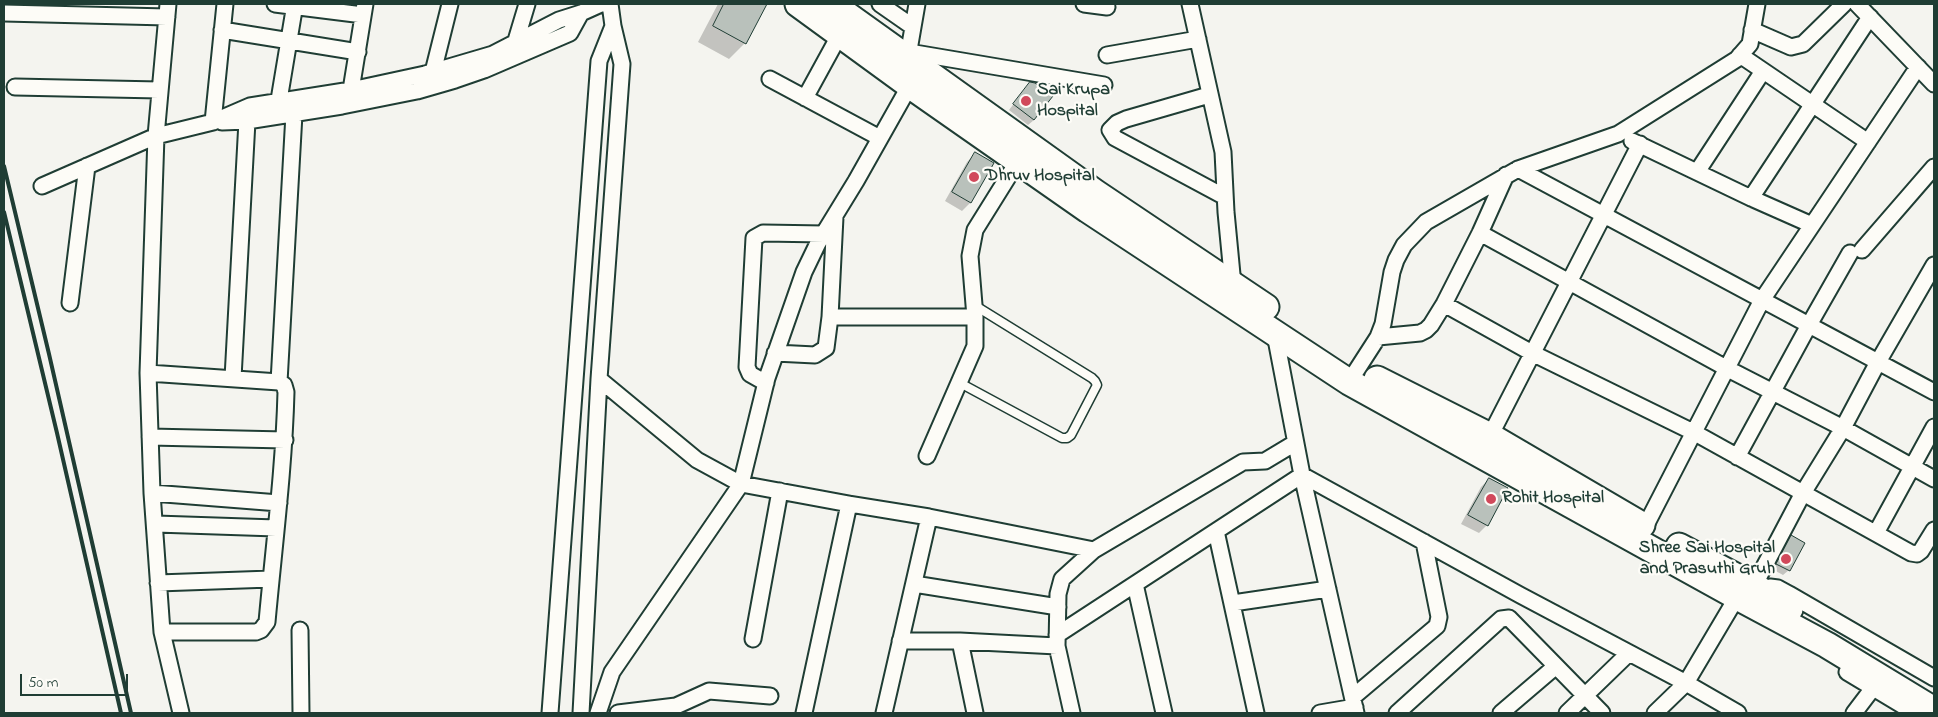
<!DOCTYPE html>
<style>
body{margin:0}
#map{position:relative;width:1938px;height:717px;overflow:hidden;background:#f4f4ef;font-family:"Indie Flower",sans-serif}
canvas{display:block}
.frame{position:absolute;inset:0;border:5px solid #1f3d34;pointer-events:none}
.scale{position:absolute;left:20px;top:674px;width:108px;height:22px;box-sizing:border-box;border:2px solid #1f3d34;border-top:0;padding-left:6px;font-size:15px;line-height:18px;white-space:nowrap;color:#1f3d34;-webkit-text-stroke:4px #fdfcf7;paint-order:stroke}
</style>
<div id="map">
<canvas width="1938" height="717"></canvas>
<div class="frame"></div>
<div class="scale">50 m</div>
</div>
<script>
const context = document.querySelector('canvas').getContext('2d');
context.lineJoin = 'round';
function paint(path, color) { context.fillStyle = color; context.fill(path, 'evenodd'); }
function trace(path, color, width, dash) { context.strokeStyle = color; context.lineWidth = width; context.lineCap = dash ? 'butt' : 'round'; context.setLineDash(dash || []); context.stroke(path); }
function write(font, color, halo, rows, align = 'center') {
  context.font = font + ' "Indie Flower",sans-serif'; context.lineWidth = 4.5; context.setLineDash([]); context.textBaseline = 'middle'; context.strokeStyle = halo; context.fillStyle = color; for (const [text, x, y, turn = 0] of rows) {
    context.save(); context.translate(x, y); context.rotate((+turn || 0) * Math.PI / 180); context.textAlign = isNaN(turn) ? turn : align; if (halo) context.strokeText(text, 0, 0); context.fillText(text, 0, 0); context.restore();
  }
}
paint(new Path2D(`
 M718 4H766L745 43 729 59 698 42Z
 M1025 89 1034 120 1028 125 1009 110Z
 M975 154 970 203 962 211 945 201 967 162Z
 M1489 479 1487 525 1479 533 1461 524 1481 487Z
 M1792 537 1789 570 1783 575 1772 569 1786 542Z`), '#0003');
const building = new Path2D(`
 M724 4H767L746 44 713 26Z
 M1030 82 1035 83 1053 96 1034 120 1013 104Z
 M975 152 994 163 971 203 952 192Z
 M1489 478 1508 488 1488 526 1468 515Z
 M1791 535 1805 543 1790 571 1776 564Z`);
paint(building, '#b9c1bb');
trace(building, '#1f3d34', 1);
const lane = new Path2D(`
 M960 383 1062 438H1067L1071 435 1097 385 1095 381 1092 378 974 305`);
const street = new Path2D(`
 M168 4 156 136 148 373 152 493 162 632 181 713
 M275 4 363 15
 M880 4 913 27
 M1084 4 1107 7
 M1190 4 1223 152 1226 212 1233 285
 M1857 4 1934 84
 M4 13 167 17
 M222 30 358 52
 M1752 30 1791 47 1803 44 1844 4
 M515 44 527 4
 M909 52 1104 85
 M1107 55 1198 39
 M1740 55 1868 142
 M908 56 917 4
 M433 72 450 4
 M770 79 880 138
 M15 87 159 90
 M351 90 365 4
 M1209 95 1126 119 1117 123 1110 130 1115 138 1225 197
 M805 98 840 34
 M279 100 295 4
 M213 122 225 4
 M222 122 247 121 342 106 417 91 455 80 484 70 570 33 581 13
 M1632 141 1751 198 1812 225
 M1518 169 1934 392
 M1697 172 1763 71
 M42 186 156 136 213 122 250 106 351 90 425 74 493 54 559 20 581 13 601 4
 M1751 198 1870 17
 M1480 233 1728 369 1843 428 1934 479
 M1862 250 1934 167
 M70 303 87 166
 M1444 304 1532 353 1695 433 1911 553 1917 554 1921 551 1934 530
 M830 317H975
 M1275 334 1302 475 1356 713
 M1378 337 1420 333 1426 330 1431 325 1444 304 1480 233 1506 175
 M775 353 815 355 826 348 830 317 835 217
 M148 373 279 382 284 385 286 392C284 469 274 545 267 622L261 630 256 632H162
 M233 378 247 121
 M599 379 697 460 741 484 849 504 929 517 1094 550
 M279 382 294 114
 M1349 382 1378 337 1383 324 1392 272 1396 260 1404 245 1426 222 1518 169 1618 134 1737 59 1750 44 1757 4
 M766 383 750 374 747 367 754 238 763 233 824 234
 M1490 436 1640 144
 M150 437 285 440
 M927 456 975 346V317L970 256 975 230 1018 161
 M1737 457 1809 325 1850 253
 M152 493 279 503
 M156 524 276 528
 M1645 527 1762 300 1918 67
 M1216 531 1256 713
 M1876 533 1934 427
 M158 583 271 579
 M914 584 1058 607
 M1135 584 1164 713
 M1754 586 1803 493 1843 428 1878 362 1934 265
 M1770 587 1778 588 1789 594 1934 678
 M1233 603 1328 589
 M300 630 301 713
 M1057 635 1302 475 1520 595 1686 683 1738 713
 M753 639 780 491
 M900 641H960L1057 646
 M960 641 975 713
 M1847 672 1915 713
 M1353 697 1437 626 1439 617 1424 542
 M550 713 599 61 613 26
 M581 713 599 379 622 64 613 26 610 4
 M598 713 612 672 741 484 767 378 804 272 818 243 856 181 914 78
 M618 713 676 706 709 691 770 696
 M804 713 849 504
 M884 713 929 517
 M1072 713 1057 646 1058 594 1062 579 1094 550 1243 462 1265 461 1295 443
 M1320 713 1355 707
 M1397 713 1501 619 1509 618 1602 713
 M1501 713 1556 666
 M1567 713 1629 653
 M1655 713 1686 683 1737 597
 M1854 713 1873 688`);
const primary = new Path2D(`
 M798 4 909 85 1088 210 1349 382 1743 600 1827 645 1934 710
 M832 4 1096 193 1266 307
 M1377 379 1490 436 1642 525
 M1679 546 1756 587 1790 609`);
trace(lane, '#1f3d34', 11);
trace(street, '#1f3d34', 19);
trace(primary, '#1f3d34', 29);
trace(lane, '#fdfcf7', 8);
trace(street, '#fdfcf7', 15);
trace(primary, '#fdfcf7', 25);
trace(new Path2D(`
 M4 166 49 354 131 713
 M4 212 57 433 121 713`), '#1f3d34', 4);
for (const [x, y, r, color] of [
 [1026,101,6,"#d1495b"],
 [974,177,6,"#d1495b"],
 [1491,499,6,"#d1495b"],
 [1786,559,6,"#d1495b"]
]) { const dot = new Path2D(); dot.arc(x, y, r, 0, 2 * Math.PI); context.fillStyle = color; context.fill(dot); trace(dot, '#fdfcf7', 2); }
write('bold 18px', '#1f3d34', '#fdfcf7', [
 ["Sai Krupa",1037,91],
 ["Hospital",1037,112],
 ["Dhruv Hospital",985,177],
 ["Rohit Hospital",1502,499],
 ["Shree Sai Hospital",1775,549,"right"],
 ["and Prasuthi Gruh",1775,570,"right"]
], 'left');
</script>
